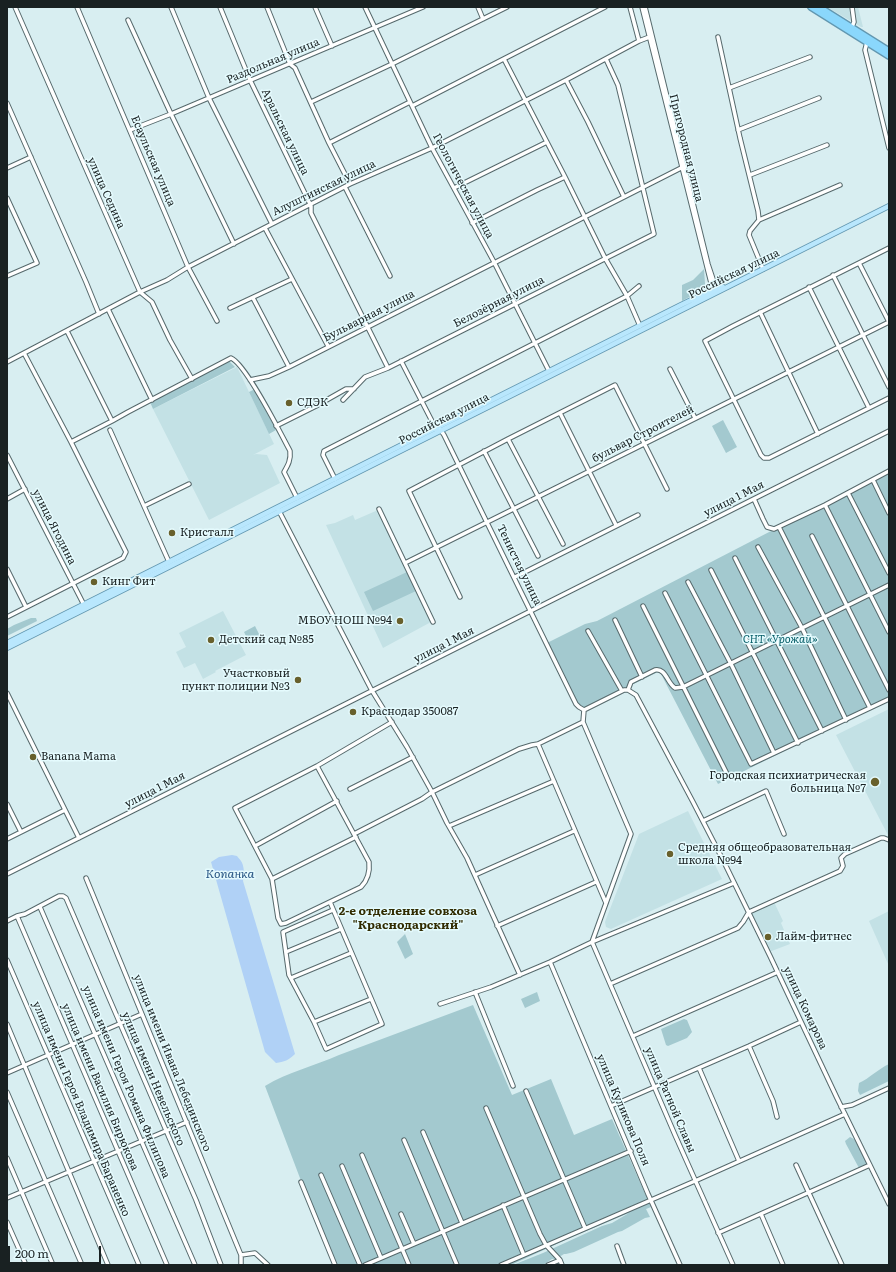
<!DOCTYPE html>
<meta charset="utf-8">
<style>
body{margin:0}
#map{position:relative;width:896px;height:1272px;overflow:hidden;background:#d8eef1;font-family:Literata,serif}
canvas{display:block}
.frame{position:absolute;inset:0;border:8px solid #192122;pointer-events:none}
.scale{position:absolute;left:8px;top:1246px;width:93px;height:18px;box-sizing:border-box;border:2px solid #192122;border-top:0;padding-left:5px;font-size:12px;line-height:14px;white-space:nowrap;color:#192122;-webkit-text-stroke:3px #e5fbfe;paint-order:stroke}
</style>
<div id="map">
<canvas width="896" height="1272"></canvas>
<div class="frame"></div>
<div class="scale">200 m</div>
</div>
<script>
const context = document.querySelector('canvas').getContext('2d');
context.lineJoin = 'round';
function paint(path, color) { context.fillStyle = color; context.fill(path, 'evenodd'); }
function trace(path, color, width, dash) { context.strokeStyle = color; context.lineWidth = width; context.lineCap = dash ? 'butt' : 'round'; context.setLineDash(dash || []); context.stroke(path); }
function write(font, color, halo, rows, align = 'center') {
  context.font = font + ' Literata,serif'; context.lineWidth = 3; context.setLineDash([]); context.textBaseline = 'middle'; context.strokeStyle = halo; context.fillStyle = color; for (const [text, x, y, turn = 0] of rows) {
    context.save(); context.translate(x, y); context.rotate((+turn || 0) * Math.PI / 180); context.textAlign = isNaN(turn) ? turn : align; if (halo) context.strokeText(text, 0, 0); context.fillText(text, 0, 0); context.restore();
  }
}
paint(new Path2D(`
 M827 7H858L863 27H861Z
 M237 367 274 444 253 455 256 454 267 455 280 483 209 520 153 409Z
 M378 510 431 622 383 648 326 525 335 523 353 515 355 520Z
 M223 611 246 655 215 671 216 672 203 679 195 663 184 668 176 652 186 647 179 633Z
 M889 709V837L836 735Z
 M688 811 722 879 613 928 611 929 606 927 605 922 639 834Z
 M774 902 783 921 781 923 790 944 769 952 750 913Z
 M889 911V966L869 921Z`), '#c3e1e5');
paint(new Path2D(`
 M704 269 705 284 700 291 682 301V285L693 280Z
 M229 361 235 367 153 409 150 402Z
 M253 390 256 392 276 430 269 434 249 392Z
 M723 420 737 447 726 453 712 426Z
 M889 470V699L718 784 661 674 658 672 585 708 579 706 549 645V642L585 624 597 621Z
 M407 572 416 591 373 611 364 592Z
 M31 618H36L37 621 7 636V629L14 625Z
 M255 626 261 638 250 644 244 632Z
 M405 934 413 954 405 959 397 942Z
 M537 992 540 1001 525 1008 521 999Z
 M473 1005 512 1095 551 1079 574 1135 612 1119 651 1207 646 1209 650 1217 645 1218 622 1231 618 1232 574 1252 566 1254H564L556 1259H552L543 1265H513L543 1253 602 1226 612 1223 629 1213 574 1236 511 1265H333L265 1086C288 1072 314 1066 339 1055Z
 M684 1019 687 1020 692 1032 687 1038 668 1046 666 1045 661 1029Z
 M889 1064V1081L860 1095 858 1091 859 1083C870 1078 878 1069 889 1064Z
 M850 1137 854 1139 868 1164 859 1168 846 1144 845 1141Z`), '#a3c9cf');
paint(new Path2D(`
 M232 855 237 856C238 858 240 859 241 861 244 865 245 876 243 881L295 1054C289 1060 284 1062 276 1063L265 1052 211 862 219 857Z`), '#b0d1f6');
const minor = new Path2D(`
 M15 7 140 292 152 302 170 340 192 379
 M77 7 188 267 217 321
 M171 7 209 98 272 224
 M220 7 250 80 311 206V213L388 368
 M267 7 290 64 295 68 329 143 350 184
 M315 7 332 46
 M365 7 432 148 494 262 549 371
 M478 7 483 19
 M630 7 639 41
 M642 7 713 291
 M645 7 708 264 717 291
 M128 20 171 114 234 244
 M851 29 854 22 852 7
 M718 37 740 138 758 211 759 220 750 231 749 235 763 269
 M867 42 865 50 889 148
 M504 59 565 177 605 258 627 296 640 326
 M566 80 588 122 624 197
 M729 88 810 57
 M311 102 392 64 507 7
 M7 103 86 282 99 314
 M412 106 605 7
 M130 130 171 114 423 7
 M738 130 819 98
 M329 143 410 102
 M7 168 31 157
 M750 175 827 145
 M345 187 390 276
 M454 188 547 142
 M7 198 37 263 7 276
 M759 220 840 185
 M472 223 537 190 565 177
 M265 228 328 346
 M889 248 733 326 705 341 761 455 764 458H769L889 398
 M859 263 889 322
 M833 275 889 387
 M809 287 869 408
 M253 298 289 367
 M230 308 292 279
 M108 309 152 400
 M760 312 818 434
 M67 331 112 421
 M401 361 436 429
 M7 362 140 292 167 280 188 267 350 184 432 148 566 80 639 41 652 36
 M670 369 695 418
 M250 380 269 376 289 367 685 166
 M343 400 365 377 388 368 654 234 618 85 606 59
 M560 413 616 525
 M276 426 316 406 346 389H354
 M440 429 444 435 576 704 579 707 584 710
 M110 430 169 562
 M508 439 563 544
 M71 442 112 421 128 412 231 358C246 364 281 434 290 451 291 460 288 465 284 472L297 498
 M484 451 538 556
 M7 455 84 605
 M335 479 323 455 324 451 627 296 639 286
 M873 480 889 513
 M848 493 889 573
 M7 499 25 489
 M754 499 763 519 767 527 774 529 825 505 889 471
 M825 505 889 632
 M144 506 189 484
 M278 509 371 689 407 747 432 792 447 823 467 858 520 975
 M379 509 433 622
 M779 527 870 708
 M812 536 889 690
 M758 547 802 628 846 720
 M735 558 822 731
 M405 563 889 322
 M7 569 26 607
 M711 570 798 743
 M515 577 638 515
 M688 582 731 664 774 753
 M665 593 751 764 889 699
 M460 597 409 491 508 439 615 385 667 489
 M643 606 728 776
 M7 617 123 558 126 552 71 442 24 353
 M615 620 642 677
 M588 631 622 691
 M628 690 631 682 655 670C666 668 667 683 675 688L683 687 889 585
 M7 693 79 838
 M584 710 624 690H628L636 695 693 802 724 862 770 956 837 1098 889 1204
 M584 710 583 722 631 834 592 942
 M538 744 606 903
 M317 766 369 862C370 872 368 880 361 887L286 923 281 924 278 918 272 879 235 808 317 766 392 722
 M350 789 413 757
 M7 804 21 832
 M703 821 766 791 784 834
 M449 826 554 781
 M354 834 422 799 432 792 519 749 532 745 538 744 583 722
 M7 839 65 810
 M255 846 337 801
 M7 874 889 431
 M475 875 574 831
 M86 878 241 1255V1265
 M272 879 356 837
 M330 902 382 1024 326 1049 314 1022 289 975 283 932 333 910
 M40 907 195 1265
 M17 916 167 1265
 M7 921 17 916 25 914 59 896H63L66 898 196 1200 221 1265
 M497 926 596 882
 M592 942 675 1135 733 1265
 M286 952 341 929
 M7 960 139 1265
 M550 962 648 1194 680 1265
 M291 978 351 953
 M610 984 738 928 743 922 749 912 840 871 843 866 841 858 845 854 881 838H884L889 840
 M475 992 513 1086
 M440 1004 491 987 550 962 592 942 734 883
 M314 1022 371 999
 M7 1024 108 1265
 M633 1036 778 972
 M749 1046 773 1101 777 1117
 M699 1068 739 1161
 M7 1073 142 1014
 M526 1091 585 1228
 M7 1092 82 1265
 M611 1106 749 1046 801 1022
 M841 1107 852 1105 889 1088
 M486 1108 540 1234 546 1245 560 1260 562 1265
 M423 1132 462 1223
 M404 1140 457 1265
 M362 1155 409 1265
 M7 1158 53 1265
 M796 1165 842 1265
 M342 1166 381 1258
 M321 1175 360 1265
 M301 1182 335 1265
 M7 1198 187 1122
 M503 1205 523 1253
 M401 1214 414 1244
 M761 1214 783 1265
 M7 1222 26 1265
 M718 1233 870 1165
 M617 1246 624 1265
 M241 1255 255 1253 268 1265
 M365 1265 631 1151
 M501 1265 695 1181 845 1114
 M548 1265 560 1260`);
const major = new Path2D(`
 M7 643 681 305 712 290 723 287
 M7 648C301 500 595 354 889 206`);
const highway = new Path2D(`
 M811 7 889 56
 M819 7 889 51`);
trace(minor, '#56696c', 5.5);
trace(major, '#6297b0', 6);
trace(highway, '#6297b0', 8);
trace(minor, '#fff', 3.5);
trace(major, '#b9e7fd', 4.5);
trace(highway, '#8ad7fc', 5.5);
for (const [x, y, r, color] of [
 [289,403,4,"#68602c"],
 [172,533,4,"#68602c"],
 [94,582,4,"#68602c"],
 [400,621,4,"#68602c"],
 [211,640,4,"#68602c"],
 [298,680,4,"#68602c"],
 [353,712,4,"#68602c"],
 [33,757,4,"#68602c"],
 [875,782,5,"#68602c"],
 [670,854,4,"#68602c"],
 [768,937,4,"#68602c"]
]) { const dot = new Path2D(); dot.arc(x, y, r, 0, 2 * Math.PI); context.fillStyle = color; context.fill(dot); trace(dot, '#e5fbfe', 1.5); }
write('11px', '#192122', '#e5fbfe', [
 ["Раздольная улица",273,61,-23],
 ["Аральская улица",285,132,64],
 ["Пригородная улица",686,148,76],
 ["Есаульская улица",153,161,67],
 ["Геологическая улица",463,186,62],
 ["Алуштинская улица",324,188,-26],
 ["улица Седина",106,193,66],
 ["Российская улица",734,274,-26],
 ["Белозёрная улица",499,302,-27],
 ["Бульварная улица",369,316,-27],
 ["Российская улица",444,419,-27],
 ["бульвар Строителей",643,434,-27],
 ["улица 1 Мая",734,499,-27],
 ["улица Ягодина",54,527,63],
 ["Тенистая улица",519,565,64],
 ["улица 1 Мая",444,645,-27],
 ["улица 1 Мая",155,790,-27],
 ["улица Комарова",805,1008,65],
 ["улица имени Ивана Лебединского",172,1063,68],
 ["улица имени Невельского",153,1079,67],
 ["улица имени Героя Романа Филипова",126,1082,67],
 ["улица имени Василия Бирюкова",100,1087,67],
 ["улица Ратной Славы",670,1100,67],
 ["улица имени Героя Владимира Бараненко",81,1109,67],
 ["улица Куликова Поля",623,1110,67]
]);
write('11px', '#192122', '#e5fbfe', [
 ["СДЭК",297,403],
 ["Кристалл",180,533],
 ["Кинг Фит",102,582],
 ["МБОУ НОШ №94",392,621,"right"],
 ["Детский сад №85",219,640],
 ["Участковый",290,674,"right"],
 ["пункт полиции №3",290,687,"right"],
 ["Краснодар 350087",361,712],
 ["Banana Mama",41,757],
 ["Городская психиатрическая",866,776,"right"],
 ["больница №7",866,789,"right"],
 ["Средняя общеобразовательная",678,848],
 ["школа №94",678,861],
 ["Лайм-фитнес",776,937]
], 'left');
write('italic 11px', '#065d67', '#e5fbfe', [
 ["СНТ «Урожай»",780,640]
]);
write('italic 12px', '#285584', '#e5fbfe', [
 ["Копанка",230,874]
]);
write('bold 12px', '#312b00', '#e5fbfe', [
 ["2-е отделение совхоза",408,911],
 ["\"Краснодарский\"",408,925]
]);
</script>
